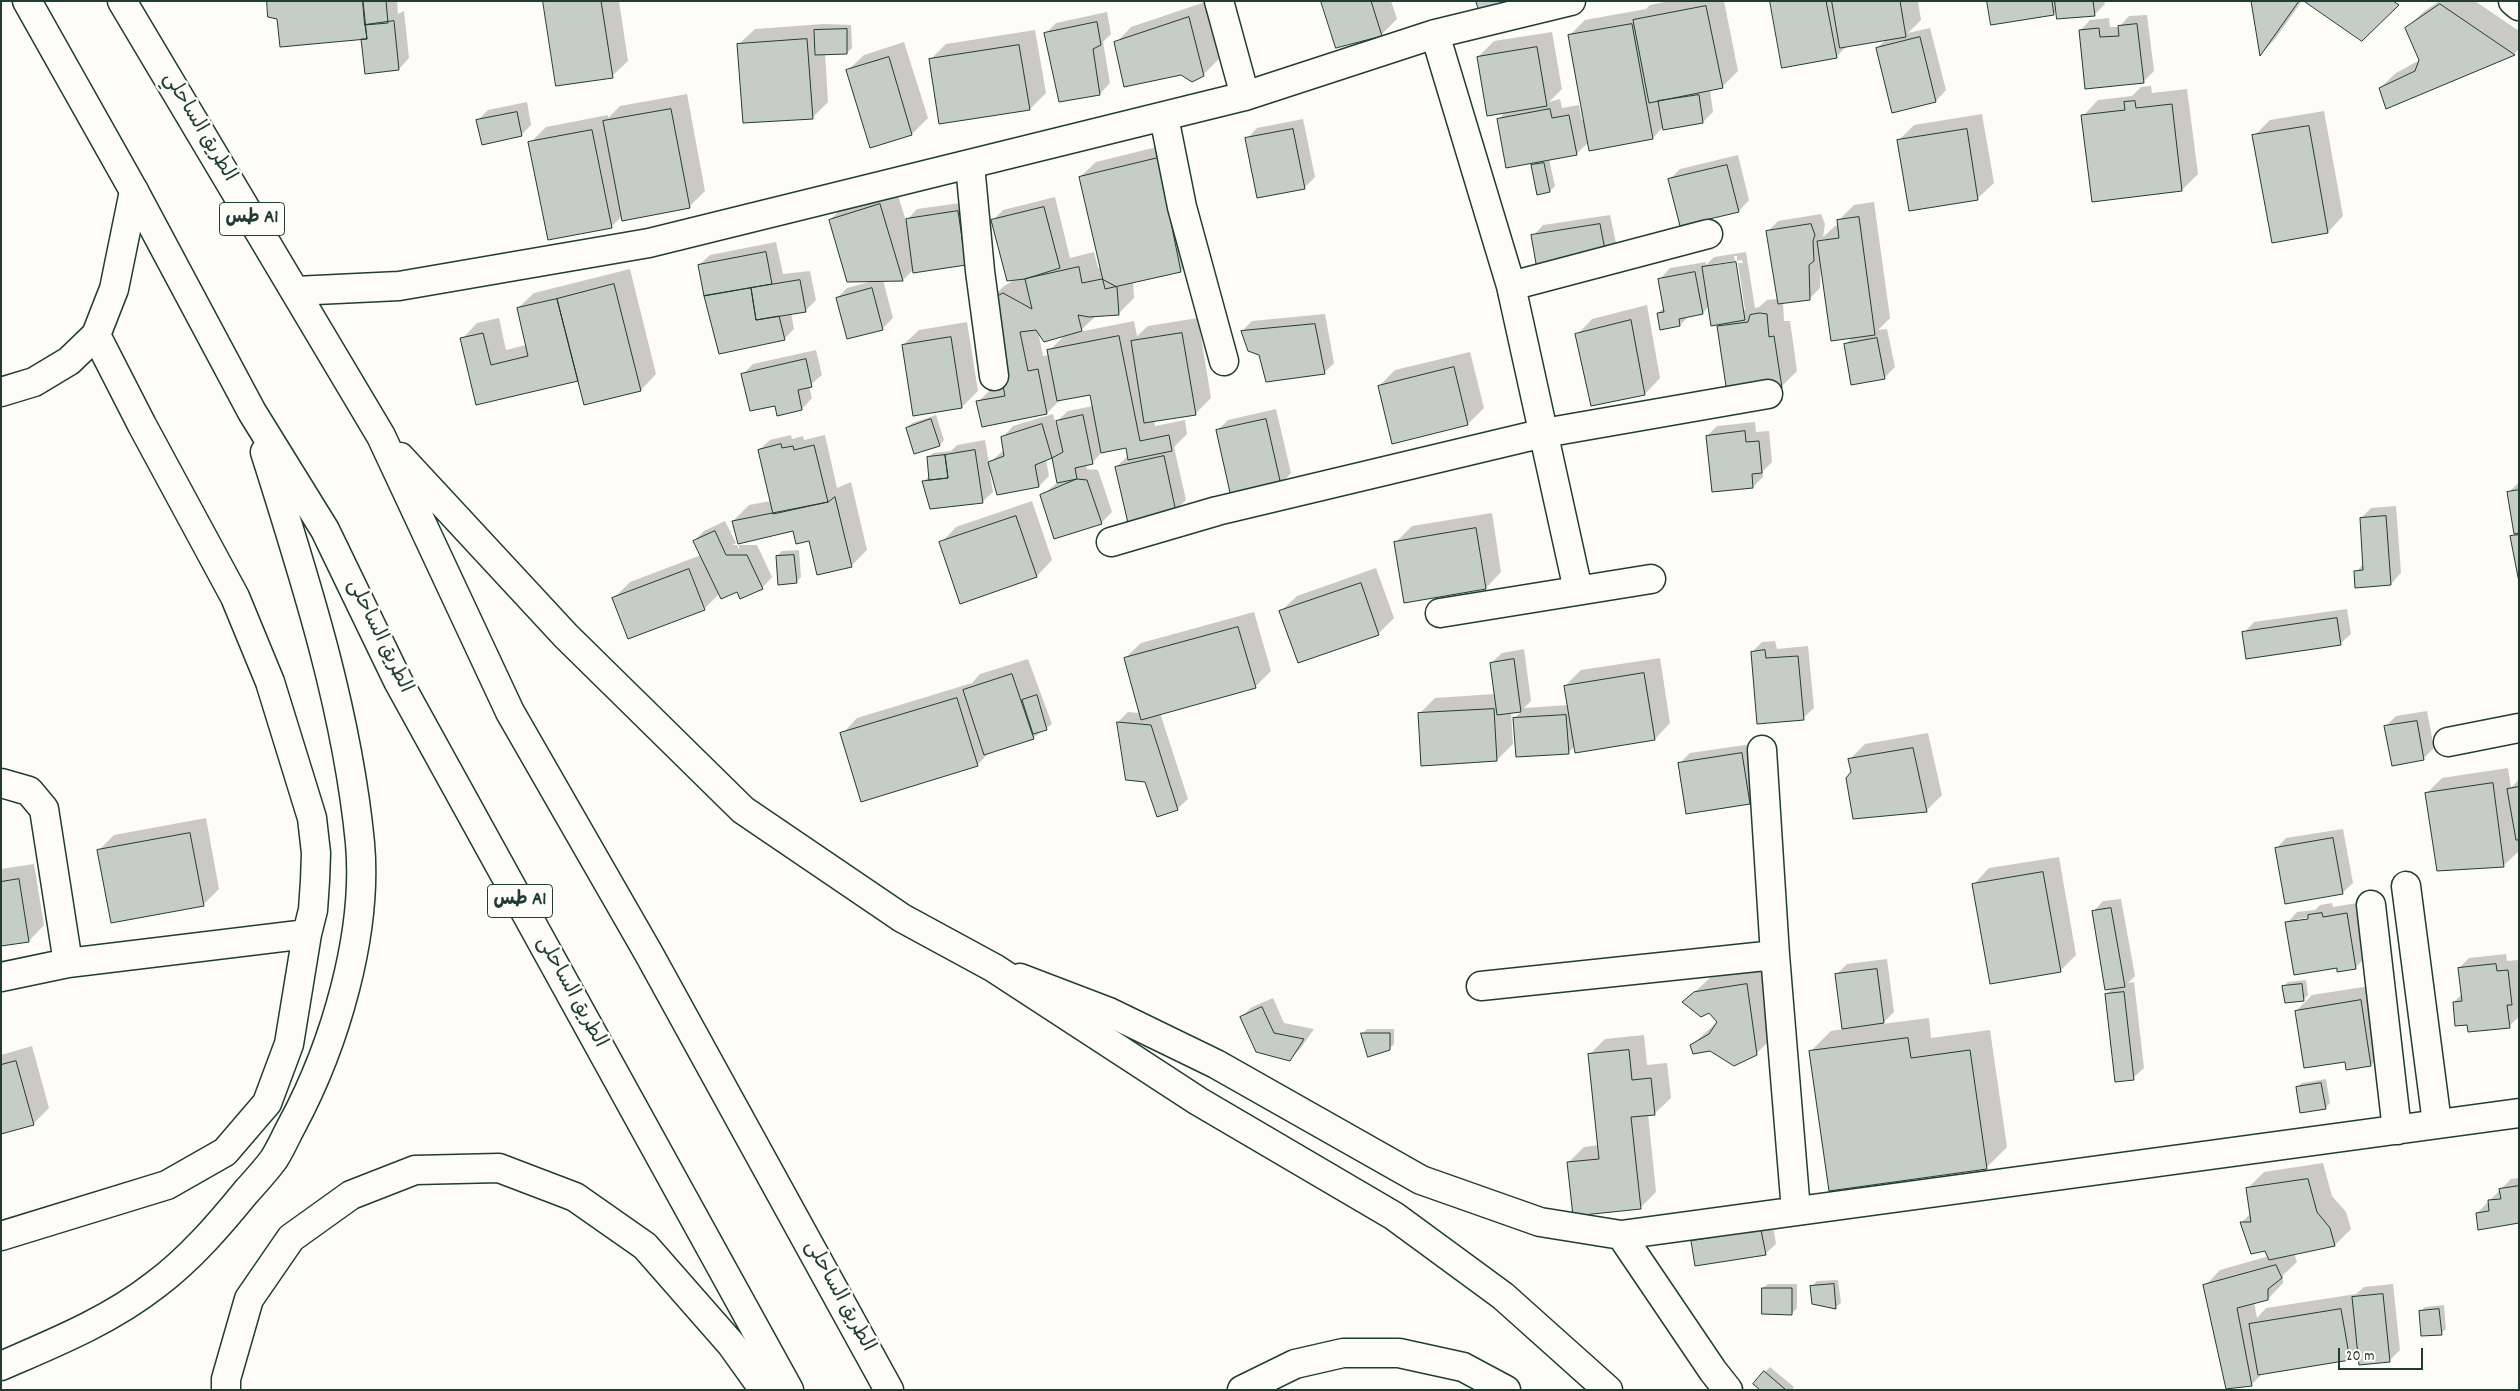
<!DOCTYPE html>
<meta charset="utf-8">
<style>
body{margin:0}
#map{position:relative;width:2520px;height:1391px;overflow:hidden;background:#fdfcf7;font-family:Dekko,sans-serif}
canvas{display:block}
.frame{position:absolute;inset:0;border:2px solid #1f3d34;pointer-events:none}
.scale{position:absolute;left:2338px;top:1348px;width:85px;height:22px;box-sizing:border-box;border:2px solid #1f3d34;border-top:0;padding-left:6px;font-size:15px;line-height:18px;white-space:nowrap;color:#1f3d34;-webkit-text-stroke:4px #fdfcf7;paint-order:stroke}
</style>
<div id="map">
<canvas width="2520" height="1391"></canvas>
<div class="frame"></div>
<div class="scale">20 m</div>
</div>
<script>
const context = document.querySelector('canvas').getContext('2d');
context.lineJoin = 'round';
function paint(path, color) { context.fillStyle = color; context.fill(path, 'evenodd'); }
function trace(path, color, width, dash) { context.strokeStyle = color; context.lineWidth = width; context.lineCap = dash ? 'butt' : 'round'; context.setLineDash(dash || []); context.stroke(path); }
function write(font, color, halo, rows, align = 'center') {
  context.font = font + ' Dekko,"Playpen Sans Arabic",sans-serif'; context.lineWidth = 5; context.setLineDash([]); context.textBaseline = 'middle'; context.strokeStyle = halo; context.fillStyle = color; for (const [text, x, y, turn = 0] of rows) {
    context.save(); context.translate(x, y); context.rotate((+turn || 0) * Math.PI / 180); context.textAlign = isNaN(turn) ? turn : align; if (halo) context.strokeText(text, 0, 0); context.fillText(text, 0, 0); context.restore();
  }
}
paint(new Path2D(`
 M268 1H397L398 14 404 11 409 58 399 69 362 38 278 18Z
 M544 1H619L628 61 612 76Z
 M1323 1H1391L1397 19 1381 35Z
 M1669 1H1724L1738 71 1722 87 1710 89 1713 112 1703 122 1662 128 1653 138 1589 142 1576 154 1549 159 1555 186 1550 191 1537 194 1532 165 1536 162 1498 120 1506 111 1478 57 1494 41 1552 32 1562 89 1549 102 1560 99 1562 108 1579 105 1582 120 1584 119 1569 36 1585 20 1646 9 1650 5Z
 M1771 1H1918L1921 20 1908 33 1930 28 1946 90 1936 101 1893 111 1877 48 1887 39 1848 45 1836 57Z
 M1988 1H2104L2105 4 2094 15 2058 9 2054 13Z
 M2252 1H2302L2275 39 2261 54Z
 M2439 1H2475L2519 31V49L2514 54 2387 108 2380 88 2396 73 2420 60 2406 29 2422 13Z
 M1205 2 1219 59 1203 75 1182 74 1116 43 1131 27Z
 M1107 12 1111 34 1103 42 1110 83 1100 94 1045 34 1056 23Z
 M2147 15 2154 71 2143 82 2080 31 2090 20 2109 18 2110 27H2119L2129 16Z
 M823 24 851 25 852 48 847 53H825L828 102 813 117 739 44 755 29Z
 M1035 30 1046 93 1030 109 930 60 946 44Z
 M904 42 928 118 912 134 871 146 848 70 864 55Z
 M2151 86 2152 93 2187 89 2198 174 2182 190 2093 200 2083 116 2098 100 2132 96 2141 87Z
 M687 94 705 191 689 207 622 216 611 227 530 143 546 127 608 115V118L620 106Z
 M527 102 531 125 521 135 478 120 488 110Z
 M2324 111 2343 216 2328 232 2254 136 2270 120Z
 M1982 114 1994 183 1978 198 1899 140 1914 125Z
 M1303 119 1315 177 1304 188 1247 139 1257 128Z
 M1173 143 1197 255 1181 270 1133 282 1134 298 1118 314 1096 316 1079 332 1134 321 1137 336 1148 326 1198 318 1211 398 1195 414 1154 420 1155 426 1185 420 1187 434 1174 447 1186 500 1176 510 1116 467 1128 456 1126 447 1102 452 1092 463 1086 464 1087 469 1098 470 1112 512 1101 523 1041 496 1058 482 1053 457 1046 459 1049 476 1039 486 990 473 993 492 982 502 923 482 930 475 928 458 933 453 951 451 957 445 985 440 989 463 1004 450 1003 437 1013 426 1053 414 1058 432H1060L1057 421 1068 411 1093 406 1091 393 1061 399 1047 413 978 402 994 386 988 302 1004 286 1016 279 992 221 1003 210 1055 197 1070 258 1094 252 1098 268H1101L1080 177 1096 162ZM1038 331 1065 335 1049 351V355L1043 356Z
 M1738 155 1749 200 1739 211 1681 225 1670 179 1680 169Z
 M896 189 906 221 917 209 968 202 965 264 914 269 903 280H883L893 318 882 329 837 298 847 288 869 282 830 220 846 204Z
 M1874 202 1890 318 1878 330 1887 329 1895 367 1884 378 1845 345 1853 337 1821 259 1820 288 1809 299 1783 302 1784 321H1790L1797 371 1781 387 1718 326 1722 323 1709 306 1703 313 1689 316 1680 325 1658 313 1665 307 1660 279 1670 268 1706 262V265L1714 257 1746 252 1755 308 1759 307 1767 300 1778 299 1768 231 1778 221 1821 214 1825 224 1823 237 1835 226 1839 225 1838 221 1854 205ZM1734 256H1737V261L1742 260 1743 263H1738L1745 310H1742L1714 267V264L1735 261Z
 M1610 215 1616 243 1606 254 1533 236 1543 225Z
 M776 242 783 274 810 271 816 300 805 311 791 313 794 329 784 339 720 353 699 265 710 255Z
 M630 269 656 374 641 390 579 379 477 403 462 339 477 323 499 318 506 350 526 345 518 308 534 293Z
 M1647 305 1660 378 1645 394 1577 335 1592 319Z
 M1325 314 1334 363 1324 373 1260 354 1242 331 1252 321Z
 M967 322 978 391 962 407 903 345 919 330Z
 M816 350 822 375 809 386 812 398 802 409 776 405 743 374 753 364Z
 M1470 352 1484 408 1468 424 1393 442 1379 386 1395 370Z
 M1276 409 1291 473 1281 484 1217 431 1228 420Z
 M936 415 944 440 940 445 915 453 907 428 912 423Z
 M1755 422 1756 432 1769 431 1772 462 1763 471V477L1753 487 1707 436 1717 426Z
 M791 435 792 439 803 436 804 440 825 435 837 488 851 482 867 550 851 566 794 530 733 521 749 505 771 501 759 450 770 440Z
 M2519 482V575L2512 537 2515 534 2509 492Z
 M1032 501 1052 560 1037 576 941 543 956 527Z
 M2396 506 2401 573 2391 584 2356 572 2364 563 2361 518 2371 508Z
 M1492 513 1501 572 1486 588 1396 542 1412 526Z
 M725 521 736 543 733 545H737L739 550V545H757L772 577 762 588 719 594 704 609 614 598 630 582 701 555 694 541 704 531Z
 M799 550 801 577 796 582 777 556 782 551Z
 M1376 568 1394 618 1378 634 1281 611 1297 596Z
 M2347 609 2351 634 2340 644 2244 633 2254 622Z
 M1254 612 1271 671 1255 687 1160 713 1188 799 1177 809 1146 781 1118 722 1128 712 1140 713 1125 658 1141 643Z
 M1775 641 1777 649 1808 646 1814 708 1803 718 1752 652 1762 642Z
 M1524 649 1531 701 1524 708 1568 705 1565 686 1581 670 1660 658 1670 723 1655 739 1575 746 1568 753 1514 718 1522 711 1511 712 1513 744 1497 760 1419 714 1435 698 1495 694 1491 663 1502 653Z
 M1028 659 1052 724 1033 738 991 751 977 765 842 734 857 718 972 683 980 674Z
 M2427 711 2434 748 2424 758 2385 727 2396 716Z
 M1928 733 1942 795 1926 811 1852 772 1850 759 1865 744Z
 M1752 744 1760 793 1750 803 1680 763 1690 753Z
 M2508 768 2511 788 2519 779V851L2503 866 2426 794 2442 778Z
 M206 818 219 889 203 905 98 851 114 835Z
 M2343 829 2353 883 2342 893 2276 849 2286 838Z
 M2059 857 2076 955 2060 971 1974 884 1989 868Z
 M34 864 44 925 29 941 1 945V869Z
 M2121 899 2135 976 2128 983 2134 982 2144 1068 2133 1078 2106 995 2113 988 2093 912 2103 901Z
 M2332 903 2333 907 2357 903 2366 957 2356 967H2338L2287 923 2297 912 2315 910 2320 905ZM2314 917 2315 919 2297 922V919Z
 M2506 954 2507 961 2518 960 2519 1017 2509 1026 2468 1024 2454 1002 2462 994 2459 968 2469 958Z
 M1887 959 1894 1012 1882 1024 1929 1018 1931 1038 1990 1030 2007 1147 1986 1168 1810 1052 1831 1031 1843 1029 1836 975 1847 964Z
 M1762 969 1772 1038 1756 1054 1711 1050 1692 1045 1718 1021 1710 1012 1684 1002 1711 977Z
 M2306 980 2308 995 2303 1000 2283 987 2288 982Z
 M2376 985 2386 1049 2371 1065 2296 1011 2312 995Z
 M1273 998 1284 1023 1314 1029 1300 1049 1289 1060 1241 1017 1252 1007Z
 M1367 1029H1394V1044L1389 1049 1362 1034Z
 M1644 1035 1647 1065 1667 1063 1671 1098 1655 1113 1648 1114 1656 1192 1640 1208 1568 1163 1584 1147 1599 1145 1589 1055 1605 1039Z
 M32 1046 49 1108 33 1124 1 1133V1055Z
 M2326 1079 2330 1103 2325 1108 2297 1087 2302 1083Z
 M2323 1163 2332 1196 2346 1212 2351 1229 2335 1245 2294 1253 2297 1262 2283 1275V1283L2268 1299 2254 1302 2257 1318 2266 1308 2356 1294 2364 1287 2393 1284 2400 1350 2389 1361 2358 1350 2349 1359 2264 1372 2251 1385 2205 1286 2220 1270 2269 1256 2242 1222 2251 1213 2248 1188 2264 1172Z
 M2519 1178V1222L2477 1213 2511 1179Z
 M1772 1220 1776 1244 1765 1254 1692 1242 1703 1231Z
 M1838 1280 1841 1303 1836 1307 1813 1303 1812 1286 1817 1281Z
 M1768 1284H1797V1308L1792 1313 1763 1288Z
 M2444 1305 2446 1329 2441 1333 2420 1312 2425 1307Z
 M1770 1367 1794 1387 1792 1390H1762L1765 1372Z`), '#0003');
const building = new Path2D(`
 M267 1H363L367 39 280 47 277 19 268 17Z
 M363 1H386L388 23 365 25Z
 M543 1H601L613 78 556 86Z
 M1321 1H1371L1382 36 1336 48Z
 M1476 1H1507L1479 10Z
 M1770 1H1826L1837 58 1782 68Z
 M1832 1H1900L1906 37 1840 48Z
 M1987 1H2052L2054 15 1991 25Z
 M2055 1H2093L2095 16 2057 19Z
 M2299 1 2260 56 2251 1Z
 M2304 1H2393L2399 5 2362 41Z
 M2440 4 2515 55 2386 109 2379 88 2415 71 2419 60 2405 28Z
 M1706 6 1723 88 1649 103 1633 20Z
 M1189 17 1204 76 1192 82 1181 75 1124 87 1114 42Z
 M394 21 399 70 365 74 361 39H367L365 25Z
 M1097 22 1101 45 1093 49 1100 95 1059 102 1044 33Z
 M1632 24 1653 139 1589 151 1568 35Z
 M2137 24 2144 83 2085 89 2079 30 2099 28 2100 37 2119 36 2118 26Z
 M847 29V54L815 55 814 30Z
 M1920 37 1936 102 1892 113 1876 48Z
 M807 39 813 119 743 123 737 44Z
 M1019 45 1030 110 939 124 929 59Z
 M1537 47 1547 106 1487 116 1477 57Z
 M889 57 912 135 870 148 846 70Z
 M1699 95 1703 123 1663 130 1658 101Z
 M2135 101 2136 108 2172 104 2182 191 2092 202 2081 115 2125 110 2124 102Z
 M671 109 690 208 622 221 603 121Z
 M1550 109 1552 118 1569 115 1577 155 1506 168 1497 119Z
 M517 112 522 136 482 145 476 120Z
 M2309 126 2328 233 2272 243 2252 135Z
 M1293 129 1305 189 1257 198 1245 138Z
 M1967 129 1978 200 1909 211 1897 140Z
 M592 130 612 228 548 240 528 142Z
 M1158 158 1181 272 1105 289 1079 177Z
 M1544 163 1550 192 1537 195 1531 165Z
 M1727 165 1739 212 1680 226 1668 179Z
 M880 204 903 281 847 282 829 220Z
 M1044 207 1060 268 1025 279 1007 281 991 220Z
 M958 211 966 265 913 273 906 219Z
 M1859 217 1875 335 1831 341 1817 241 1839 238 1837 220Z
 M1600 224 1606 255 1537 269 1531 235Z
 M1811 224 1815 235 1813 241 1814 261 1809 265 1810 300 1778 304 1766 231Z
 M766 252 772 284 704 296 698 265Z
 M1736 262 1745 320 1711 326 1702 267Z
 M1079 267 1082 283 1102 279 1117 287 1119 315 1089 317 1078 315 1082 331 1044 342 1036 330 1020 332 1028 371 1038 369 1047 414 982 427 976 401 1005 396 987 301 1003 293 1032 309 1025 279Z
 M1695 272 1703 314 1679 319 1680 326 1660 330 1657 313 1664 312 1658 279Z
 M800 280 806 312 756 320 751 288Z
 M614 284 641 391 584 405 557 299Z
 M751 288 756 320 779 316 785 340 719 354 704 296Z
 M872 288 883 330 847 339 836 298Z
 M557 299 578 381 476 405 460 338 483 333 491 365 528 356 517 308Z
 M1760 313 1767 314 1769 337 1774 336 1782 388 1727 393 1717 326 1748 322 1750 315Z
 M1631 320 1645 395 1591 406 1575 334Z
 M1315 324 1325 374 1266 382 1259 355 1248 351 1241 331Z
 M1182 333 1196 415 1144 423 1131 341Z
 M1119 336 1140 441 1169 435 1172 451 1128 460 1126 448 1101 453 1090 395 1057 401 1047 350Z
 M951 337 962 408 913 416 902 345Z
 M1877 338 1885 379 1851 385 1844 344Z
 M806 359 812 387 798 390 802 410 777 416 775 406 750 411 741 374Z
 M1454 367 1468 425 1392 444 1378 386Z
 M1083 415 1093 464 1075 468 1077 479 1057 483 1052 458 1063 452 1056 421Z
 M931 419 940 446 914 454 906 428Z
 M1266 419 1281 485 1231 497 1216 430Z
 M1042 424 1052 458 1035 465 1039 487 997 495 988 462 1004 456 1001 437Z
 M1745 431 1746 442 1759 441 1762 473 1752 474 1753 488 1712 492 1706 436Z
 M781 444 782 448 793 446 794 450 814 445 828 502 773 514 758 450Z
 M975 450 983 503 930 509 922 481 948 478 945 455Z
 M945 455 948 478 929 480 927 457Z
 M1164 456 1176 512 1128 523 1115 467Z
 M1077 479 1087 480 1102 524 1054 539 1040 495Z
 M2519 490V533L2514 534 2507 492Z
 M835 497 852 567 817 575 809 541 796 544 793 531 738 544 732 521 828 502Z
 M1016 516 1037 577 960 604 939 542Z
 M2386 516 2391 585 2355 588 2354 571 2363 570 2360 518Z
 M1476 528 1486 589 1404 603 1394 542Z
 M715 531 726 555H747L763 589 740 599 737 592 721 599 693 541Z
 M2519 535V582L2510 536Z
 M794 555 797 583 778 585 776 556Z
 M689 569 705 610 628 639 612 598Z
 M1361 583 1379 635 1298 663 1279 611Z
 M2337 618 2341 645 2246 659 2242 632Z
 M1238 627 1256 688 1141 720 1124 658Z
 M1765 650 1766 658 1798 656 1804 720 1757 724 1751 652Z
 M1514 659 1521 712 1497 715 1490 663Z
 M1644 673 1655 740 1575 753 1564 686Z
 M1012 674 1034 739 984 755 963 690Z
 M1037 695 1047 730 1033 734 1022 700Z
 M957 698 978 766 861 802 840 733Z
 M1494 709 1497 761 1421 766 1418 713Z
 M1566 715 1569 754 1516 757 1513 718Z
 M2417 721 2424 760 2392 766 2384 726Z
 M1117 722 1151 725 1178 810 1157 817 1145 782 1126 780Z
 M1913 748 1927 812 1853 819 1846 778 1851 772 1848 759Z
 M1742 753 1750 804 1686 814 1678 763Z
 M2493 783 2504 867 2437 871 2425 793Z
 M2519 787V840H2516L2507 789Z
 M190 833 204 906 111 923 97 850Z
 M2333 838 2343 894 2285 904 2275 848Z
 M2043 872 2061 972 1990 984 1972 884Z
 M19 879 29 942 1 946V882Z
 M2111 908 2125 987 2105 990 2092 911Z
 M2322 913 2323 917 2347 913 2356 969 2337 972V968L2294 975 2285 922 2308 919V915Z
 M2496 964 2497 971 2508 970 2512 1005H2507L2510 1028 2468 1032 2467 1025 2455 1026 2453 1002 2462 1001 2458 968Z
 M1877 969 1884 1023 1842 1029 1835 974Z
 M1747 984 1757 1055 1734 1066 1710 1051 1693 1054 1690 1045 1709 1034 1717 1022 1709 1013 1701 1017 1682 1002 1694 992Z
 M2302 984 2304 1001 2285 1003 2282 986Z
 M2124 992 2134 1080 2115 1082 2105 994Z
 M2361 1000 2371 1066 2346 1070 2345 1062 2304 1068 2295 1011Z
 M1262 1007 1274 1033 1304 1039 1290 1061 1256 1052 1240 1017Z
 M1361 1033H1390V1050L1368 1057Z
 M1908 1038 1911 1058 1970 1050 1987 1169 1829 1191 1809 1051Z
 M1629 1050 1632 1080 1651 1078 1655 1115 1631 1117 1641 1209 1573 1216 1567 1162 1599 1159 1588 1054Z
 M16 1061 34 1125 1 1134V1065Z
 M2321 1083 2326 1109 2300 1113 2296 1087Z
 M2308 1179 2317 1212 2330 1228 2335 1246 2269 1260 2265 1251 2251 1254 2240 1222H2251L2246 1188Z
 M2519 1186V1223L2478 1230 2476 1213 2489 1211 2488 1200 2501 1199 2499 1189Z
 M1761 1230 1766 1255 1695 1266 1691 1241Z
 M2276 1265 2282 1278 2268 1289V1300L2237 1308 2252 1386 2226 1389 2203 1285Z
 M1834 1284 1836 1309 1812 1304 1810 1286Z
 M1762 1288H1792V1315L1762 1314Z
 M2383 1294 2390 1362 2359 1365 2352 1297Z
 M2341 1309 2350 1360 2258 1375 2249 1324Z
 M2439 1309 2442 1335 2421 1336 2419 1311Z
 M1764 1371 1786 1390H1760L1753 1384Z`);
paint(building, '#c6cdc7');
trace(building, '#1f3d34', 1);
const minor = new Path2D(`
 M1219 1 1245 96
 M2513 1 2519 6
 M1435 34 1511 286 1578 590
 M1164 117 1182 207 1224 361
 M970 165 980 271 994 376
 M1511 286 1708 234
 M295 291 399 286 649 243 1245 96 1435 34 1571 1
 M1 392 34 382 69 361 96 335 114 289 134 191
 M1111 542 1217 511 1544 433 1768 394
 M1440 613 1651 579
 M2448 742 2519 728
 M1762 750 1775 955
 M1 783 29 791 44 809 68 963
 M2406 886 2437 1123
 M2371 905 2397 1130
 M1 977 68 963 307 934 313 910 315 881 316 853 312 818 270 682 235 597 142 425 96 335
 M1020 978 1109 1012 1216 1064 1421 1180 1540 1222 1621 1235 2519 1113
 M1481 986 1775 955 1796 1211
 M1621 1235 1713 1371 1728 1390
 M1 1236 167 1185 225 1152 267 1103 289 1044 307 934`);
const highway = new Path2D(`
 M27 1 134 191 252 412 325 530 398 681 789 1390
 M122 1 381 436 510 712 649 954 889 1390
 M400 457 566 636 743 810 902 918 994 968 1198 1101 1394 1216 1503 1296 1608 1390
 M1 1366C54 1343 109 1321 155 1285 190 1259 219 1225 246 1192 256 1181 266 1170 274 1159 281 1148 286 1136 292 1125 335 1045 368 934 360 843 347 709 305 579 265 452
 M226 1390V1379L249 1299 291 1238 351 1195 415 1170 499 1168 575 1197 645 1246 731 1344 764 1390
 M1242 1390 1295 1364 1343 1353H1399L1463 1367 1506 1390`);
trace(minor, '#1f3d34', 31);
trace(highway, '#1f3d34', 31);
trace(minor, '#fdfcf7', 28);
trace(highway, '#fdfcf7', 28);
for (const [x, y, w] of [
 [252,219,65],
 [520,901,65]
]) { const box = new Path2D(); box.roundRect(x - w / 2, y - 16.5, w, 33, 4); context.fillStyle = '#fdfcf7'; context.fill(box); trace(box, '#1f3d34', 1); }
write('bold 19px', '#1f3d34', null, [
 ["طس A1",252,219],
 ["طس A1",520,901]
]);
write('20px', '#1f3d34', '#fdfcf7', [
 ["الطريق الساحلي",198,128,59],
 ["الطريق الساحلى",378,637,64],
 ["الطريق الساحلى",570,993,61],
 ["الطريق الساحلى",838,1297,61]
]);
</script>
